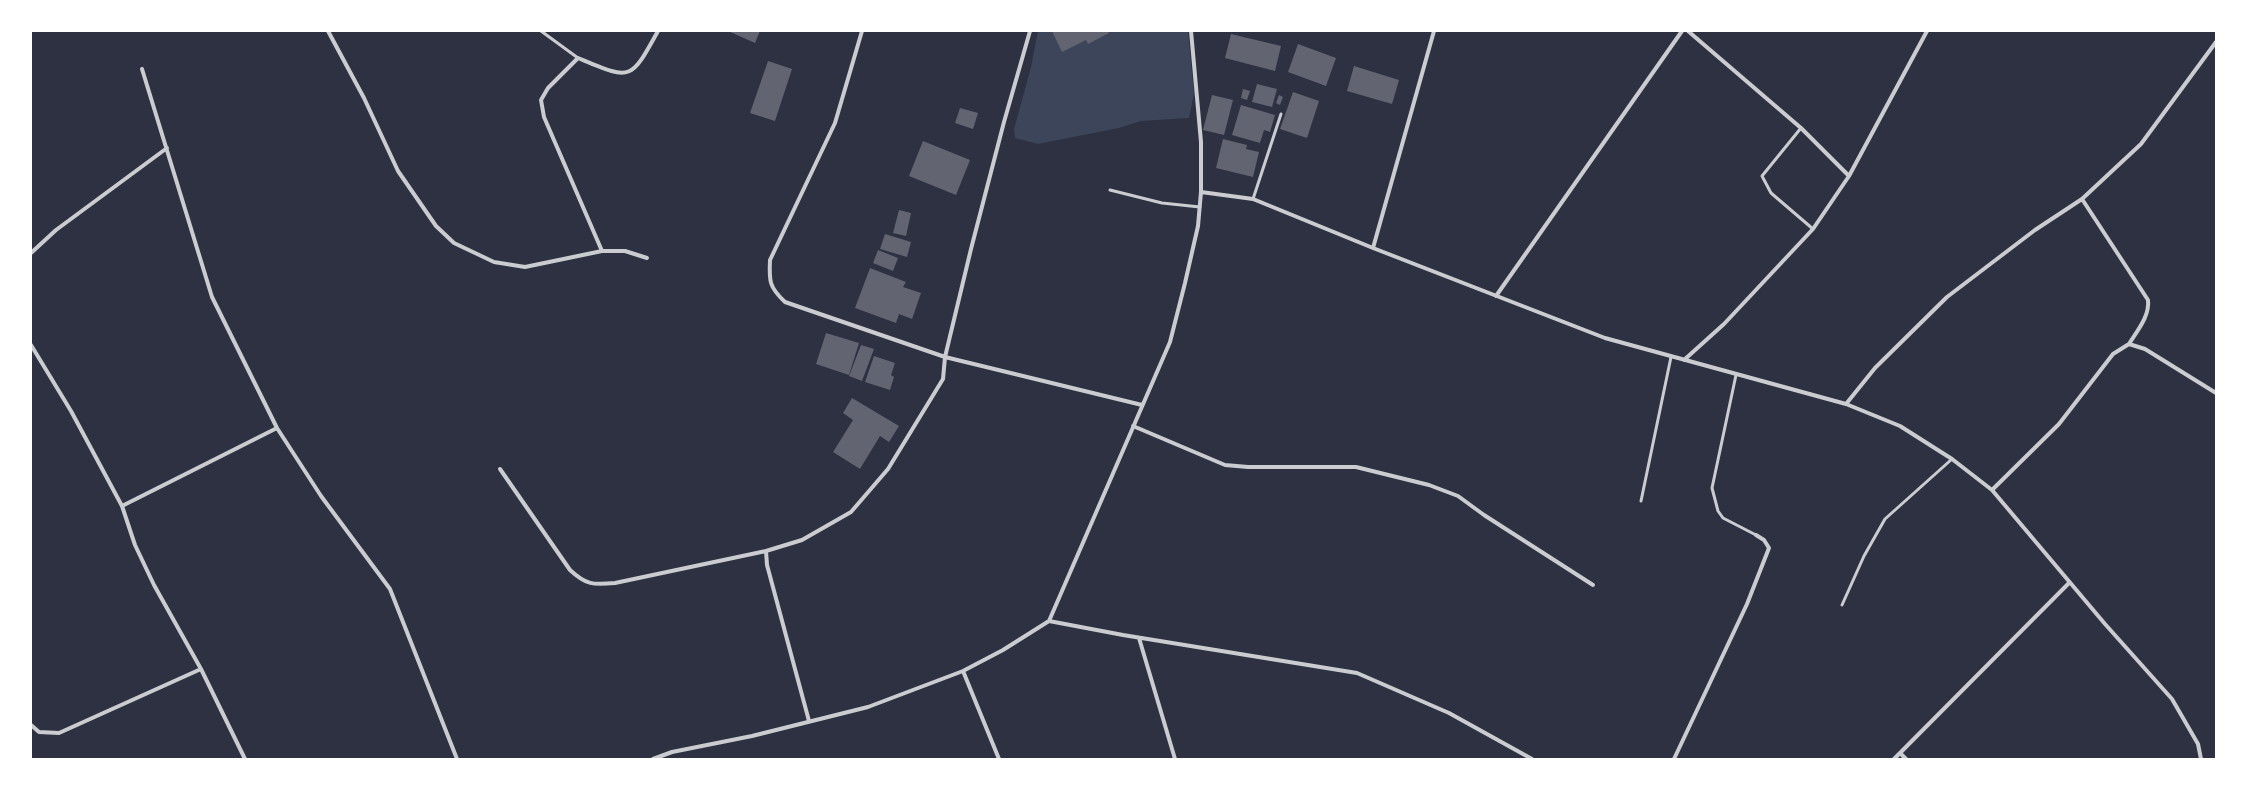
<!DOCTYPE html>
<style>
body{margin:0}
#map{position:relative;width:2247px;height:790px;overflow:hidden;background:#2d3142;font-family:"Fira Sans",sans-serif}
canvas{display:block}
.frame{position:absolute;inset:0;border:32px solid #fff;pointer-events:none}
</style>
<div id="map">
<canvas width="2247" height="790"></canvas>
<div class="frame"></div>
</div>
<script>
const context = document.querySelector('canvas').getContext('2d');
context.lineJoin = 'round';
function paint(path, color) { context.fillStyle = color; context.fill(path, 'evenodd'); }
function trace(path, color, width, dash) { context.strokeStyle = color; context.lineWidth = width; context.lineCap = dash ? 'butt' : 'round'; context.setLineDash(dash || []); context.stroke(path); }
paint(new Path2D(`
 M1038 31H1188L1194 94 1189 118 1141 121 1119 128 1038 144 1015 138 1014 129 1031 67Z`), '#3c4559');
paint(new Path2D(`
 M728 31H760L755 43Z
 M1052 31H1108L1109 33 1088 44 1086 40 1062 52Z
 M1231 34 1281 46 1275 71 1225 58Z
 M1298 44 1336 58 1326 86 1288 72Z
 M768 61 792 69 775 121 750 113Z
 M1354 66 1399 80 1392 104 1347 91Z
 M1257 84 1277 89 1272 107 1252 102Z
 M1243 89 1250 91 1247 100 1241 98Z
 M1293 92 1319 101 1307 138 1280 129Z
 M1212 95 1233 100 1224 135 1203 130Z
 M1279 95 1283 97 1280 105 1276 103Z
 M1241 105 1275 115 1270 132 1264 130 1260 143 1232 135Z
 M960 108 978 113 973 129 955 123Z
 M1223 139 1247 145 1246 149 1259 152 1253 177 1216 168Z
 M923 141 970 160 956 195 909 176Z
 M899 210 911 213 906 236 893 233Z
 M885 234 911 242 907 257 880 249Z
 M878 250 898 258 893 271 873 263Z
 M870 268 906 282 903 287 921 293 912 319 899 314 896 323 855 308Z
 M826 333 859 343 849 375 816 364Z
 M861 345 874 349 862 381 849 376Z
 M874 356 895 363 891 375 894 377 890 390 865 382Z
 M852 398 899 426 889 442 880 436 860 469 833 452 853 420 843 413Z`), '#626471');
trace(new Path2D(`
 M541 31 578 58
 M1801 128 1762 176 1771 193 1813 229
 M1110 190 1162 203 1200 207
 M1253 199 1281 114
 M1736 375 1712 488 1718 511 1723 518 1756 535
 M1641 501 1671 357
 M1842 605 1864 556 1885 519 1952 459`), '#caccd0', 3);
trace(new Path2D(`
 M328 31 364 98 398 171 436 226 454 243 494 262 525 267 602 251H625L647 258
 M862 31 835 123 770 260C769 281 769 287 785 302L945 357 1142 405
 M1688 31 1801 128 1849 176
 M142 69 212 297 277 428 321 496 390 589 457 759
 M1201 192 1253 199 1373 248 1605 338 1846 404 1900 426 1952 459 1992 490 2105 624 2172 699 2198 744 2201 759
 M2082 199 2148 300C2150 316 2137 331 2129 344
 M1373 248 1434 31
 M602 251 544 117 541 100 548 88 578 58C631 80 630 82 658 31
 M31 253 56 230 167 148
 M1496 296 1682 31
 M31 345 71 411 122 506 135 545 154 585 201 669 245 759
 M1684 360 1724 324 1813 229 1849 176 1927 31
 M1846 404 1875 368 1947 297 2035 230 2082 199 2141 144 2216 42
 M1133 426 1225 465 1248 467H1356L1429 485 1458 496 1484 515 1593 585
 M500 469 570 570C586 585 593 585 615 583L766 551 802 540 851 512 888 469 943 379 945 357 971 249 1004 122 1030 31
 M1992 490 2059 424 2113 354 2129 344 2145 349 2216 393
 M122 506 277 428
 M766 551 767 565 809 721
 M1049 621 1123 635 1357 673 1449 713 1532 759
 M1139 638 1175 759
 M963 671 999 759
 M31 725 39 732 59 733 201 669
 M1900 753 1906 759
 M653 759 672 752 752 736 868 707 963 671 1003 650 1049 621 1170 342 1185 283 1198 226 1201 192V142L1191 31
 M1674 759 1747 604 1769 548 1764 540 1756 535
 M1894 759 2069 583`), '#caccd0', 4);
</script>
